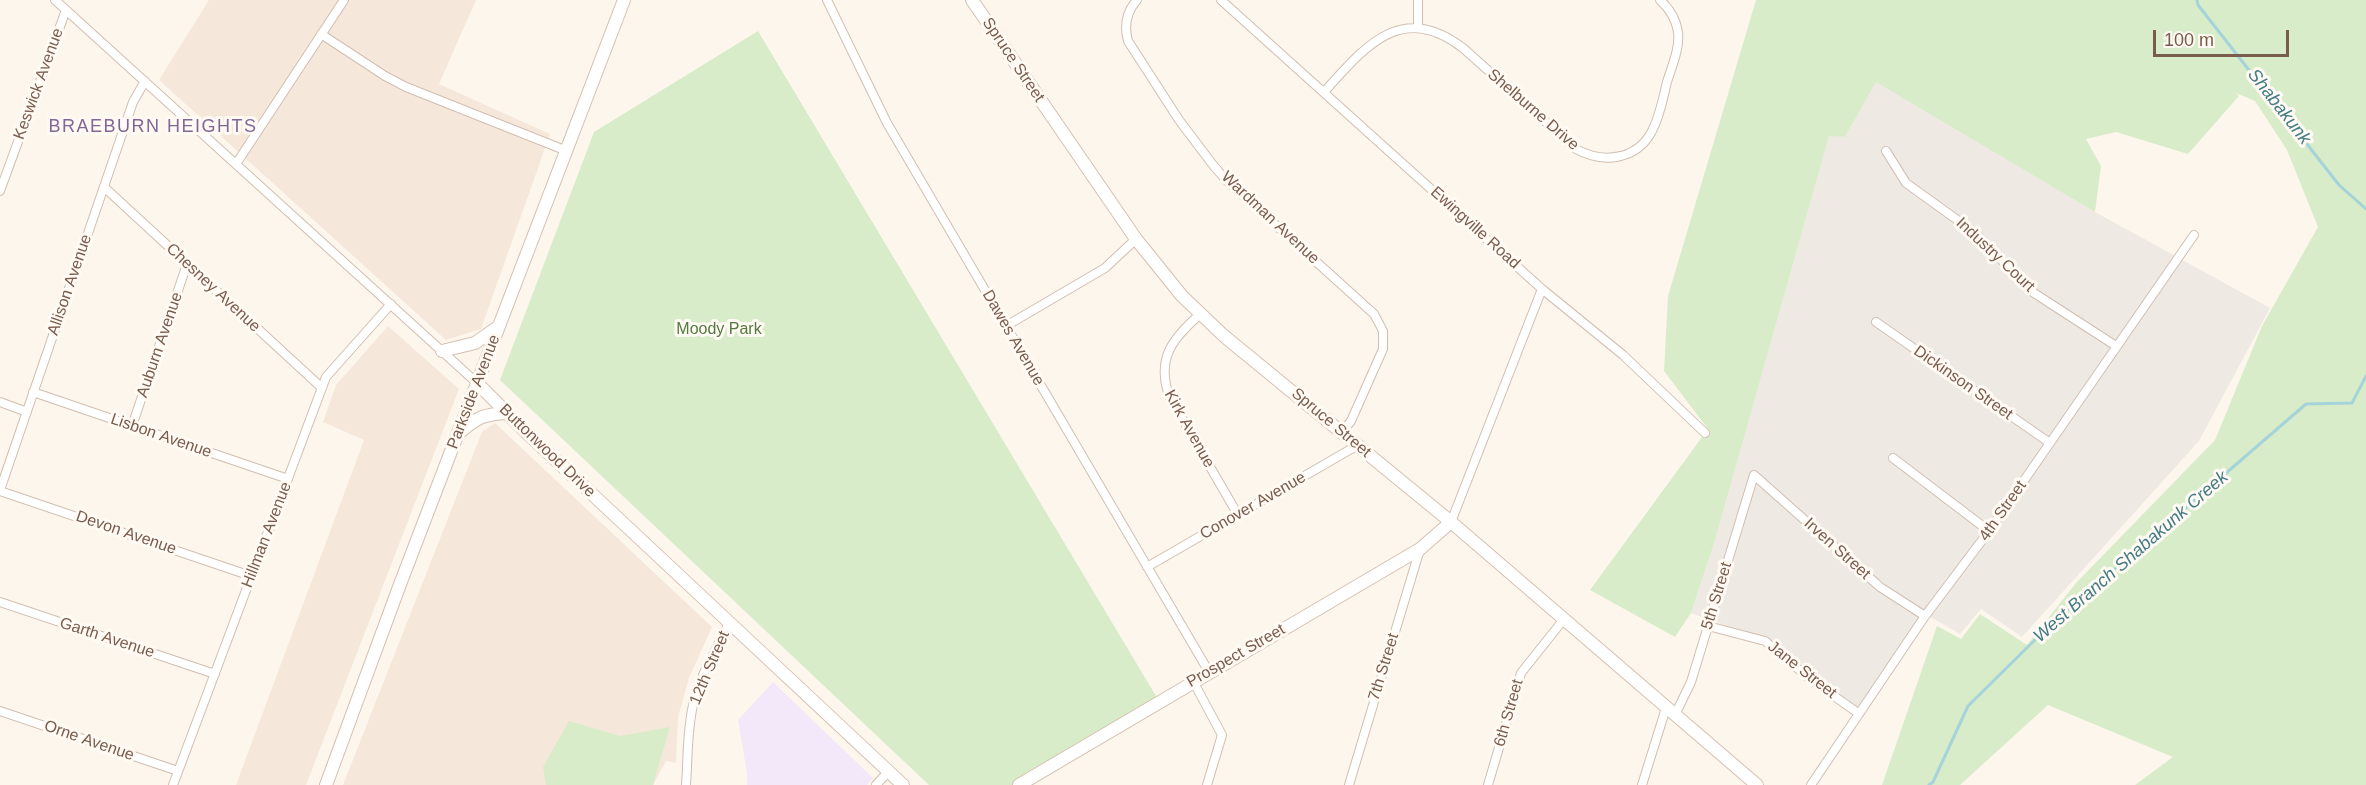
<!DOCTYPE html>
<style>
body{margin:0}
#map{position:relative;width:2366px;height:785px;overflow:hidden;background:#fdf6ec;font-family:Arial,sans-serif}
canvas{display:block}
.scale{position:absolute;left:2153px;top:30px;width:136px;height:27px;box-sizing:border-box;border:3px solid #7a5c4d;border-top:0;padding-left:8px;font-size:18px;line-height:21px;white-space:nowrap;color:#7a5c4d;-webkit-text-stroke:4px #fffaf3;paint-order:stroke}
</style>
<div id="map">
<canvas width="2366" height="785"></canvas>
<div class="scale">100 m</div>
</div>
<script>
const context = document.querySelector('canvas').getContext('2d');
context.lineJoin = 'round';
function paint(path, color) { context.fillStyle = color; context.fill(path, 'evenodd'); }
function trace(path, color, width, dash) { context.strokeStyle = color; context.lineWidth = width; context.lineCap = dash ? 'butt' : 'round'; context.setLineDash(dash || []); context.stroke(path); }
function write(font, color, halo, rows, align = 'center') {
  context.font = font + ' Arial,sans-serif'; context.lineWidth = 6; context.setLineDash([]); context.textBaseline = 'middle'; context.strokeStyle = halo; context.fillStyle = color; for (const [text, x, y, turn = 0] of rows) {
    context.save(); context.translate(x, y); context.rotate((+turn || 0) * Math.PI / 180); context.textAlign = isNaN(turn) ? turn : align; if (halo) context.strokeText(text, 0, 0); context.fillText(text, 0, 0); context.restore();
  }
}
paint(new Path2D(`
 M209 0H476L439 84 550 134 481 329 446 340 159 80Z
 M388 326 459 389 306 785H236L364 440 323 422 336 385Z
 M495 423 712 627 689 678 678 717 676 763 666 761 653 785H343L482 432Z`), '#f5e8da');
paint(new Path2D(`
 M1876 81 2095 212 2270 308 2199 441 2022 637 1981 609 1960 634 1927 615 1860 710 1761 638 1691 613 1714 544 1829 135 1845 137Z`), '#efe9e4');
paint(new Path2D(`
 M773 682 873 778 867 785H747V773L738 720Z`), '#f3e8fa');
paint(new Path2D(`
 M1756 0H2366V785H2135L2173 757 2048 705 1960 785H1882L1937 626 1961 639 1980 614 2027 645 2076 583 2215 440 2262 326 2318 227 2287 150 2255 101 2236 93 2239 96 2188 154 2116 132 2086 139 2101 166 2095 212 1876 82 1845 137 1829 136 1714 544 1691 613 1675 637 1590 590 1708 429 1664 371 1668 296Z
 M758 31 1159 701 1022 785H929L500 380 594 132Z
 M569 721 620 736 670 727 653 785H546L543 767Z`), '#d8ecc9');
trace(new Path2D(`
 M2197 0 2198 5 2339 185 2366 209
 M1929 785 1933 782 1968 706 2048 627 2306 404 2352 403 2366 376`), '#a5d3da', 3);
const street = new Path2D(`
 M55 0 477 383
 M827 0 887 123 1209 672
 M1137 0C1126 12 1124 26 1128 41L1179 120 1213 165 1227 181 1374 314 1383 331V349L1351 421 1342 432
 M1221 0 1542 289 1623 355 1705 433
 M1418 28V0
 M321 34 385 76 406 87 567 151
 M1324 92C1364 48 1401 0 1463 48L1576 149C1603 164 1637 160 1652 131 1660 116 1663 98 1667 82 1672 66 1680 48 1678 32 1676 19 1670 9 1660 0
 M1886 151 1906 183 1974 232 2034 293 2116 346
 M236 164 344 0
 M104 187 322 388
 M0 191 66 10
 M1200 314C1173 339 1156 357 1169 396L1238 515
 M1876 322 2050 443
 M1006 326 1105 268 1136 239
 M33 392 288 479
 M0 402 27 412
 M132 426 187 264
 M1893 458 1989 531
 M0 490 133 102 145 81
 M0 491 251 576
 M1451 522 1542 289
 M1147 567 1358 445
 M0 602 215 674
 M1708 626 1765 641 1810 679 1858 713
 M1193 681 1222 735 1207 785
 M0 711 178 771
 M1675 715 1691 682 1754 475 1880 587 1925 616
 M173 785 326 377 391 304
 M686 785C688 758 687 731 693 705 699 676 717 649 729 623
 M876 785 888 772
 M1349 785 1420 549
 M1488 785 1521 673 1564 619
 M1642 785 1666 708
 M1811 785 1925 616 1989 531 2194 235`);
const secondary = new Path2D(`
 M972 0 1136 239 1182 296 1224 336 1451 522 1757 785
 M442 351 475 343 498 327
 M477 383 530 436 903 785
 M458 434C476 418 483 414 507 413
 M326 785 399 587 624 0
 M1019 785 1420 549 1451 522`);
trace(street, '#d1beb0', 10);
trace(secondary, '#d6c0b0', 14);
trace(street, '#fff', 8);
trace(secondary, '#fff', 12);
write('16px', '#7a5c4d', '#fffaf3', [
 ["Spruce Street",1013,60,56],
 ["Keswick Avenue",39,84,-70],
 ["Shelburne Drive",1533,110,41],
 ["Wardman Avenue",1270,218,43],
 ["Ewingville Road",1475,228,42],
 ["Industry Court",1995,255,43],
 ["Allison Avenue",70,285,-71],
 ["Chesney Avenue",213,288,43],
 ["Dawes Avenue",1013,338,60],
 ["Auburn Avenue",160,345,-71],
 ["Dickinson Street",1963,383,35],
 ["Parkside Avenue",474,392,-69],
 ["Spruce Street",1331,423,40],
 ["Kirk Avenue",1189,429,61],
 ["Lisbon Avenue",161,436,19],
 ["Buttonwood Drive",547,451,44],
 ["Conover Avenue",1253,506,-30],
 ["4th Street",2003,511,-55],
 ["Devon Avenue",126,533,19],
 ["Hillman Avenue",267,535,-69],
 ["Irven Street",1837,549,42],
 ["5th Street",1717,596,-73],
 ["Garth Avenue",107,638,18],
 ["Prospect Street",1236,656,-30],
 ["7th Street",1384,667,-73],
 ["12th Street",710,668,-67],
 ["Jane Street",1802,670,38],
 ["6th Street",1509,713,-74],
 ["Orne Avenue",89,741,19]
]);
write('16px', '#537a41', '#fffaf3', [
 ["Moody Park",719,330]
]);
write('italic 18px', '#437c86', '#fffaf3', [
 ["Shabakunk",2279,107,52],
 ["West Branch Shabakunk Creek",2131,557,-41]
]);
context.letterSpacing = '1.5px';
write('18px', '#846695', '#fffaf3', [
 ["BRAEBURN HEIGHTS",153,127]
]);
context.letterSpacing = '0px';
</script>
